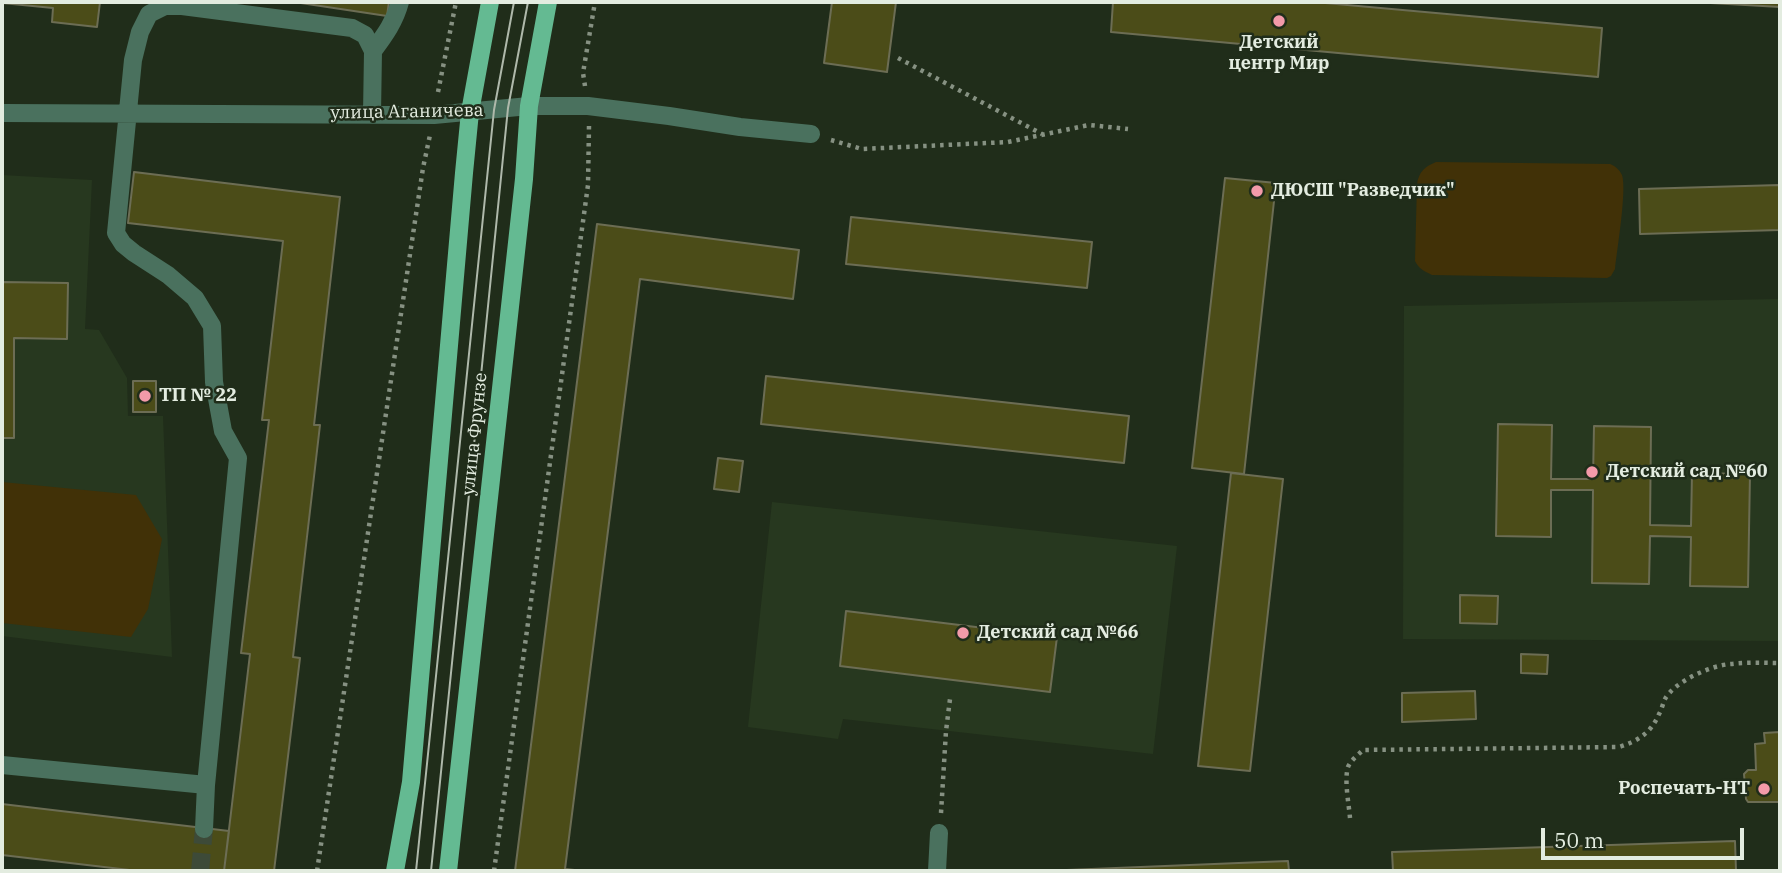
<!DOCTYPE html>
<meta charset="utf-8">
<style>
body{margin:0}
#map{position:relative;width:1782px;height:873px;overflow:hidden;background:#202d1a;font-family:"IBM Plex Serif",serif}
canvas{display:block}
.frame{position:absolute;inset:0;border:4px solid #e3ece0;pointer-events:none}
.scale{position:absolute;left:1541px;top:828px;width:203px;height:32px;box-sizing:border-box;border:4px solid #e3ece0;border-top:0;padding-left:9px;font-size:21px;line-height:24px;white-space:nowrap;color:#e3ece0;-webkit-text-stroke:5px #202d1a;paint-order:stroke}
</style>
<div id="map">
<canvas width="1782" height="873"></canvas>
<div class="frame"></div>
<div class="scale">50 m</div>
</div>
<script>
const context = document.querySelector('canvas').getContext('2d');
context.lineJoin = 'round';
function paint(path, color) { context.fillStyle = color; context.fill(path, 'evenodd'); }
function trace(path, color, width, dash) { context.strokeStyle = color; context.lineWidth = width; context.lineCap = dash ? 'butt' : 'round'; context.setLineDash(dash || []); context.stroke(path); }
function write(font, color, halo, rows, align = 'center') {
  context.font = font + ' "IBM Plex Serif",serif'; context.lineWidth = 5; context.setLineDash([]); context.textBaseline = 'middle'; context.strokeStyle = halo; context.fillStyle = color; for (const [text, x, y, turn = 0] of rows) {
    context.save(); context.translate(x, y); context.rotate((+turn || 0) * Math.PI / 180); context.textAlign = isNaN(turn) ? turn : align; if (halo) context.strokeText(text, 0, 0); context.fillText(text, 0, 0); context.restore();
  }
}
paint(new Path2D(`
 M2 175 92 180 85 329 99 330 127 378 128 416H163L172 657 2 636Z
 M1780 299V641L1403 639 1404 306Z
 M772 502 1177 546 1153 754 843 719 838 739 748 727Z`), '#27381f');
paint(new Path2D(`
 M1436 162 1610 164C1615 166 1619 169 1622 175 1627 190 1617 250 1615 269L1611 276 1607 278 1432 275C1424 271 1419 269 1415 261L1417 184C1419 172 1424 167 1436 162Z
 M2 482 136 495 162 539 148 609 131 637 2 623Z`), '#413107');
const building = new Path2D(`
 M2 2H100L97 27 52 22 53 8 2 3Z
 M294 2H389L387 16Z
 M832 2H896L887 72 824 63Z
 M1113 2H1314L1602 28 1598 77 1111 32Z
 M1693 2H1780V7Z
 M134 172 340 197 314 425H320L293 657 300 658 274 871H224L250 654 241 653 269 420H262L283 241 128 223Z
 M1225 178 1276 183 1244 474 1192 468Z
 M1780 185V230L1640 234 1639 189Z
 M851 217 1092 242 1087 288 846 264Z
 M597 224 799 250 793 299 640 279 565 869 584 871H515Z
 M2 282 68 283 67 339 14 338V438H2Z
 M766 376 1129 416 1124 463 761 424Z
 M133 381H156V412H133Z
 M1498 424 1552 425 1551 479H1593L1594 426 1651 427 1650 525 1691 526 1692 473 1750 474 1748 587 1690 586 1691 537 1650 536 1649 584 1592 583 1593 490H1551V537L1496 536Z
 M718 458 743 461 739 492 714 489Z
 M1231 473 1283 479 1250 771 1198 766Z
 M1460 595 1498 596 1497 624 1460 623Z
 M846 611 1057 637 1050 692 840 666Z
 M1521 654 1548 655 1547 674 1521 673Z
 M1475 691 1476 719 1402 722V693Z
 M1780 732V802H1748L1746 799 1744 774 1748 770H1756L1755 744 1765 743 1764 733Z
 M2 804 229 831 224 871H138L2 855Z
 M1735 841 1736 871H1393L1392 852Z
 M1288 861 1289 871H1042Z`);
paint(building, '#4b4c18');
trace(building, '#6c6d54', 2);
trace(new Path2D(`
 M200 871 204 829`), '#3d4a38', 18, [18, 9]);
trace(new Path2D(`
 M898 58 1042 134
 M585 86 583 73 595 2
 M438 92 456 2
 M831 140 862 149 1008 142 1089 125 1128 129
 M941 813 946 731 950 699
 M1350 818C1349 805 1344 780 1348 767 1351 760 1358 755 1363 750L1619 747C1638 741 1651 733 1659 714 1662 709 1663 703 1665 699 1675 681 1712 665 1731 664 1747 662 1764 663 1780 663
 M317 871 423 168 430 135
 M494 871 588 185 589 126`), '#869182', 4.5, [3.5, 5]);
trace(new Path2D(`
 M373 51C385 35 395 21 400 2
 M2 113 434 115 529 106H588L669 116 740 127 811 134
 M2 765 206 785
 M204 829 206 785 238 458 223 431 214 382 212 326 195 298 168 275 134 253 123 244 116 233 133 60 140 32 149 14 165 6H182L352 28 365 35 373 51 372 114
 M937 871 939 833`), '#4a715e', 18);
trace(new Path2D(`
 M395 871 411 782 464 173 470 112 490 2
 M448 871 524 179 529 106 548 2`), '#64ba92', 18);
trace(new Path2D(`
 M416 871 494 110 514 2
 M431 871 508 108 528 2`), '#afb9ab', 2);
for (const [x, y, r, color] of [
 [1279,21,7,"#f39aa9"],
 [1257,191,7,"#f39aa9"],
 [145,396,7,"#f39aa9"],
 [1592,472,7,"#f39aa9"],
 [963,633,7,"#f39aa9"],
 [1764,789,7,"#f39aa9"]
]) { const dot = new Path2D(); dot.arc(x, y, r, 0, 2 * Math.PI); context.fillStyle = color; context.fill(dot); trace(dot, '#202d1a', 2.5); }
write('bold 18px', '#e3ece0', '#202d1a', [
 ["Детский",1279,43,"center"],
 ["центр Мир",1279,64,"center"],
 ["ДЮСШ \"Разведчик\"",1271,191],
 ["ТП № 22",159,396],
 ["Детский сад №60",1606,472],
 ["Детский сад №66",977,633],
 ["Роспечать-НТ",1750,789,"right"]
], 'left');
write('18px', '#e3ece0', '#202d1a', [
 ["улица Аганичева",407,112,-1],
 ["улица Фрунзе",475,434,-84]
]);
</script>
